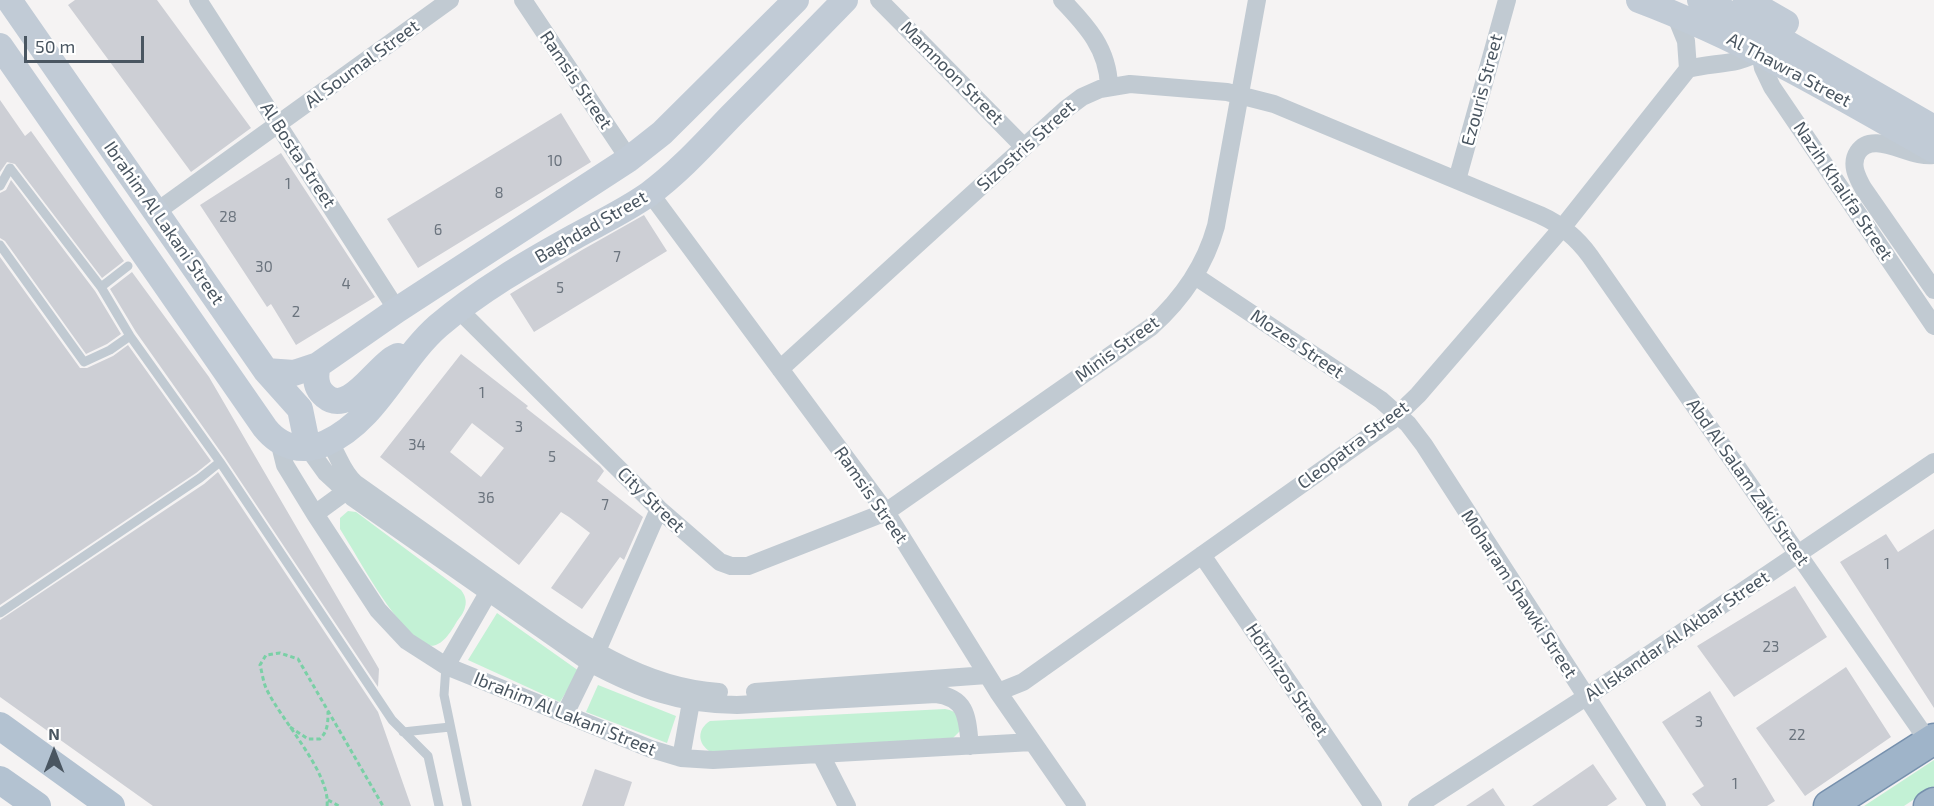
<!DOCTYPE html>
<style>
body{margin:0}
#map{position:relative;width:1934px;height:806px;overflow:hidden;background:#f5f3f3;font-family:"Exo 2",sans-serif}
canvas{display:block}
.north{position:absolute;left:24px;top:722px;width:60px;height:60px;-webkit-text-stroke:4px #fff;paint-order:stroke;rotate:0deg;font-size:16px;font-weight:700;line-height:24px;text-align:center;color:#4a5661}
.north::after{content:'';display:block;margin:auto;width:21px;height:27px;background:#4a5661;clip-path:polygon(50% 0,100% 100%,50% 72%,0 100%)}
.scale{position:absolute;left:24px;top:36px;width:120px;height:27px;box-sizing:border-box;border:3px solid #4a5661;border-top:0;padding-left:8px;font-size:18px;line-height:21px;white-space:nowrap;color:#4a5661;-webkit-text-stroke:4px #fff;paint-order:stroke}
</style>
<div id="map">
<canvas width="1934" height="806"></canvas>
<div class="north">N</div>
<div class="scale">50 m</div>
</div>
<script>
const context = document.querySelector('canvas').getContext('2d');
context.lineJoin = 'round';
function paint(path, color) { context.fillStyle = color; context.fill(path, 'evenodd'); }
function trace(path, color, width, dash) { context.strokeStyle = color; context.lineWidth = width; context.lineCap = dash ? 'butt' : 'round'; context.setLineDash(dash || []); context.stroke(path); }
function write(font, color, halo, rows, align = 'center') {
  context.font = font + ' "Exo 2",sans-serif'; context.lineWidth = 5; context.setLineDash([]); context.textBaseline = 'middle'; context.strokeStyle = halo; context.fillStyle = color; for (const [text, x, y, turn = 0] of rows) {
    context.save(); context.translate(x, y); context.rotate((+turn || 0) * Math.PI / 180); context.textAlign = isNaN(turn) ? turn : align; if (halo) context.strokeText(text, 0, 0); context.fillText(text, 0, 0); context.restore();
  }
}
paint(new Path2D(`
 M348 511 356 512 461 590C465 595 467 601 465 607 464 613 459 618 456 623 449 635 437 654 421 642 388 616 363 565 340 529V518Z
 M497 613 579 671 560 702 468 660Z
 M598 685 676 716 667 743 586 712Z
 M945 709C959 711 959 719 960 731L953 738 711 752C697 744 697 729 710 721Z
 M1934 760V786L1904 806H1864Z`), '#c3f1d5');
paint(new Path2D(`
 M75 0H157L251 128 191 172 68 5Z
 M0 100 25 136 31 131 124 261 102 278 15 164 7 162 0 172Z
 M561 113 591 162 418 268 387 219Z
 M281 153 375 297 296 345 271 304 267 307 200 205Z
 M11 180 95 291 121 334 107 344 86 354 5 241 0 238V193L6 190Z
 M644 215 667 251 534 332 510 294 582 250Z
 M0 257 80 368H87L113 356 128 345 211 461 196 473 0 605Z
 M132 272 209 377 379 669 378 687 225 458 136 332 110 289Z
 M461 354 528 406 526 408 600 466 604 471 597 481 643 517 624 560 620 557 582 609 551 588 590 533 569 517 561 512 519 565 380 457ZM472 423 504 448 481 477 450 452Z
 M218 472 378 712 411 806H153L0 697V620L204 484Z
 M1934 529V708L1840 562 1886 534 1898 552Z
 M1795 586 1827 637 1734 697 1697 646Z
 M1846 667 1891 737 1805 796 1756 728Z
 M1710 691 1775 801 1767 806H1701L1692 794 1704 786 1662 722Z
 M1593 764 1617 799 1607 806H1532Z
 M595 769 632 782 624 806H582Z
 M1493 788 1505 806H1466Z`), '#cdcfd5');
const trunk = new Path2D(`
 M1829 806 1934 739
 M1929 806 1934 803`);
trace(trunk, '#7690ad', 33);
trace(new Path2D(`
 M290 727 308 739H320C328 731 328 722 328 712
 M328 800 339 806
 M327 806C331 773 280 719 266 688 263 681 262 672 260 665L266 655 280 653 298 659 383 806`), '#7ad0a6', 3, [4.5, 3]);
trace(new Path2D(`
 M0 186 10 168 101 287 128 266
 M0 245 84 362 110 350 130 336 220 462 200 478 0 613
 M101 287 130 336
 M220 462 392 720 428 756 439 806
 M446 666 444 695 467 806
 M403 732 450 727`), '#c1cad2', 9);
trace(new Path2D(`
 M198 0 397 310
 M523 0 629 159
 M879 0 1024 147
 M1062 0C1087 26 1108 49 1109 86
 M1675 14 1686 41 1688 69
 M1760 53 1763 68 1772 87 1934 326
 M1934 155C1911 159 1873 129 1858 152 1850 164 1857 177 1863 188L1934 290
 M1457 180 1507 0
 M650 193 886 512 998 692 1077 806
 M156 212 450 0
 M1195 276 1381 400 1408 424 1424 445 1657 806
 M459 310 659 509 720 562 731 566H748L886 512 1151 327C1182 299 1205 266 1216 226L1257 0
 M780 369 1066 109 1082 97 1100 89 1130 84 1227 92 1274 104 1540 215C1560 224 1577 238 1590 256L1929 742
 M279 441 285 465 315 514 378 610 407 641 446 666 651 749 681 758 713 760 1032 742
 M328 441C340 456 340 469 355 483 402 516 449 550 496 583 564 631 633 687 719 692
 M308 448 326 473 352 497 590 663C639 689 680 705 737 705L936 694C968 698 967 719 970 746
 M315 514 345 492
 M1202 555 1373 806
 M597 651 659 509
 M446 666 488 593
 M755 692 987 675
 M998 692 1023 682 1391 421 1418 395 1562 228 1688 69C1711 62 1738 66 1758 52
 M565 714 590 663
 M821 755 847 806
 M681 758 691 702
 M1417 806 1586 697 1934 462`), '#c1cad2', 18);
trace(new Path2D(`
 M9 0 266 371 300 409 308 448
 M1639 0C1743 39 1838 95 1934 150
 M1700 0 1759 27 1934 128
 M1746 0 1786 23
 M0 46 265 428C281 448 303 453 326 443 377 420 398 361 438 326 479 291 527 263 574 237 599 223 625 211 649 194 679 172 705 143 731 116 769 78 807 39 845 0
 M318 365C315 376 315 388 325 396 350 417 377 364 398 356
 M266 371 294 373 318 365 397 310 629 159 662 133 796 0`), '#c1cbd6', 26);
trace(new Path2D(`
 M0 726 111 806
 M0 780 37 806`), '#b3c2d1', 28);
trace(trunk, '#9fb4c9', 30);
write('15px', '#6b747e', null, [
 ["10",555,161],
 ["1",288,184],
 ["8",499,193],
 ["28",228,217],
 ["6",438,230],
 ["7",617,257],
 ["30",264,267],
 ["4",346,284],
 ["5",560,288],
 ["2",296,312],
 ["1",482,393],
 ["3",519,427],
 ["34",417,445],
 ["5",552,457],
 ["36",486,498],
 ["7",605,505],
 ["1",1887,564],
 ["23",1771,647],
 ["3",1699,722],
 ["22",1797,735],
 ["1",1735,784]
]);
write('18px', '#4a5661', '#fff', [
 ["Al Soumal Street",362,64,-36],
 ["Al Thawra Street",1789,70,28],
 ["Mamnoon Street",952,73,45],
 ["Ramsis Street",576,80,56],
 ["Ezouris Street",1482,90,-75],
 ["Sizostris Street",1026,146,-42],
 ["Al Bosta Street",298,155,57],
 ["Nazih Khalifa Street",1843,191,56],
 ["Ibrahim Al Lakani Street",164,223,55],
 ["Baghdad Street",591,227,-30],
 ["Mozes Street",1297,344,34],
 ["Minis Street",1117,349,-36],
 ["Cleopatra Street",1353,445,-37],
 ["Abd Al Salam Zaki Street",1748,482,55],
 ["Ramsis Street",871,495,55],
 ["City Street",651,500,44],
 ["Moharam Shawki Street",1519,594,57],
 ["Al Iskandar Al Akbar Street",1677,636,-34],
 ["Hotmizos Street",1287,680,56],
 ["Ibrahim Al Lakani Street",565,714,22]
]);
</script>
